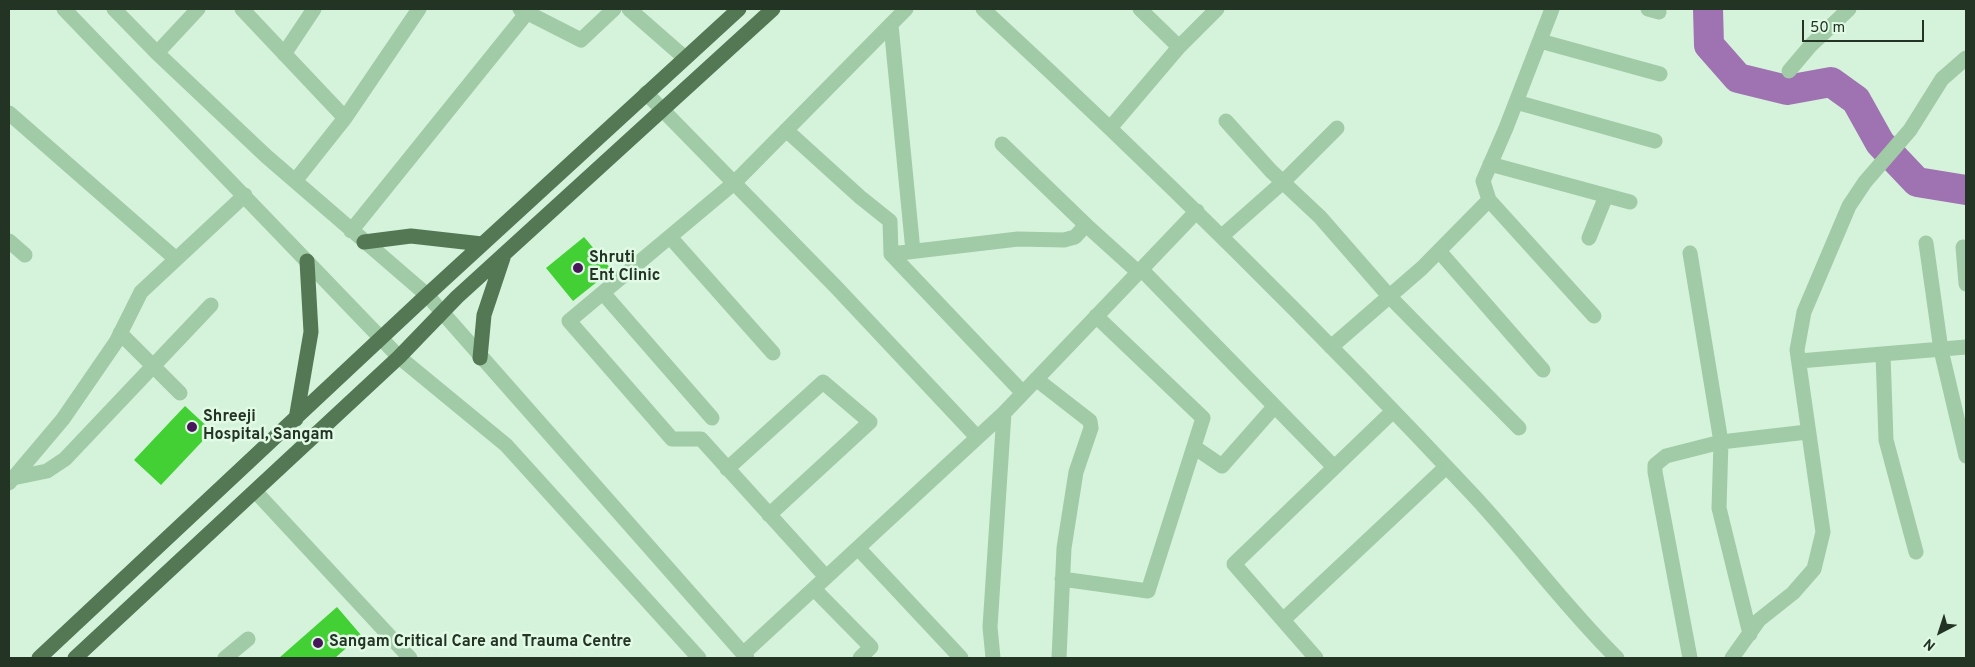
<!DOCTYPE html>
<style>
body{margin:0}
#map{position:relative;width:1975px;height:667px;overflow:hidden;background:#d5f3db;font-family:Overpass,sans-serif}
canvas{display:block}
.frame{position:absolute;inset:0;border:10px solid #243424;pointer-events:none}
.north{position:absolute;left:1915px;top:607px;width:50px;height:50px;-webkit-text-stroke:4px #e1fae6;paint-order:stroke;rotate:220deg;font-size:14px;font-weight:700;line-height:20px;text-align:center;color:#243424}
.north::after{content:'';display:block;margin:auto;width:18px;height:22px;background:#243424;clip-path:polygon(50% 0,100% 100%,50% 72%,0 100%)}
.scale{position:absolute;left:1802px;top:20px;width:122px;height:22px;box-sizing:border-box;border:2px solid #243424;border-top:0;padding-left:6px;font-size:15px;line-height:18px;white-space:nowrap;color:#243424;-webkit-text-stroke:4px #e1fae6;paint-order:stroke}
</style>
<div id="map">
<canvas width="1975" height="667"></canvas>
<div class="frame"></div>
<div class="north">N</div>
<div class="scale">50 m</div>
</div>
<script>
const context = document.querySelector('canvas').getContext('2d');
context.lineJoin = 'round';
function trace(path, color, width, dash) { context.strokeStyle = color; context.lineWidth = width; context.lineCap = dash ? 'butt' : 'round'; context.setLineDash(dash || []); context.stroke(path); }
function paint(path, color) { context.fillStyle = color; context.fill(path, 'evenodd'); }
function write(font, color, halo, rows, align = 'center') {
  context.font = font + ' Overpass,sans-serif'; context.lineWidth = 5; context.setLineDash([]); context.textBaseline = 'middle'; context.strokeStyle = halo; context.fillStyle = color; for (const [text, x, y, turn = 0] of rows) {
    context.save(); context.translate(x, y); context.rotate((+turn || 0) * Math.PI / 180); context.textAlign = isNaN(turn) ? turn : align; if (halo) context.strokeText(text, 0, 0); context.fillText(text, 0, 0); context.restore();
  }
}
trace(new Path2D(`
 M1708 9 1709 45 1738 78 1787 90 1831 82 1856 100 1880 143 1917 182 1966 190`), '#9f72b2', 30);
paint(new Path2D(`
 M584 237 612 270 573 301 546 268Z
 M185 406 212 431 161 485 134 460Z
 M337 607 361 635 335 658H279Z`), '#42d035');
trace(new Path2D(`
 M64 9 399 357 506 445 699 658
 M114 9 157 53 266 156 427 295 747 658
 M242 9 345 118
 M520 9 581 40 614 9
 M629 9 685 58
 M983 9C1153 166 1317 328 1475 497 1524 550 1566 608 1617 658
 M1648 9 1659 12
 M891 25 913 251
 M1540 41 1660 74
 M1179 47 1217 9
 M157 53 198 9
 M284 54 314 9
 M1789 71 1811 45 1849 9
 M646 93 836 287 977 437
 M1516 102 1655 141
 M9 113 176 259
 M1226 121 1271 171 1320 217 1389 296 1519 428
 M1111 127 1179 47 1140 9
 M786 130 860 197 890 221 891 254 1023 393
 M1002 144 1086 225
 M1490 164 1630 202
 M295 181 345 118 419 9
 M1489 200 1483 181 1506 128 1552 9
 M351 231 530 9
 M1222 236 1283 182 1337 128
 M670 237 773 353
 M1589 238 1606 196
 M9 241 25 255
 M1926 243 1941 350 1966 456
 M1963 247 1966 284
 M1439 251 1543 370
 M1690 253 1721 442 1666 456 1655 465V472L1690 658
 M891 254 1018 239 1064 240 1075 237 1086 225 1138 272
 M1141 269 1334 467
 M603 293 712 418
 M120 333 180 393
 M1331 347 1422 268 1489 200 1594 316
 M1883 354 1886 440 1916 552
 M1799 361 1966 347
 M1036 379 1090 421 1091 428 1076 472 1064 548 1059 658
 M1194 447 1222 466 1274 407
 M727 469 823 382 870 422 769 515
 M13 478 47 471 65 459 211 305
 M9 483 63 419 116 342 141 292 245 195
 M255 491 410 658
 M858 548 961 658
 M826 577 701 439H672L569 321 734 183 906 9
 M1062 579 1148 591 1203 418 1096 316
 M814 589 871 647 860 658
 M1283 620 1446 467
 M1750 634 1719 508 1721 442 1807 432
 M743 654 1004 413
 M225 658 248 639
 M993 658 990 627 1004 413 1197 211
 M1316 658 1234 564 1393 411
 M1732 658 1759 620 1793 593 1814 569 1823 532 1797 350 1804 312 1849 206 1865 182 1910 130 1942 79 1966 58`), '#a0cba6', 15);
trace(new Path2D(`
 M364 242 411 236 482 244
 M480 358 484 315 503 258
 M296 419 311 332 307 261
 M39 658 427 295 739 9
 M75 658 399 357 457 297 773 9`), '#547854', 15);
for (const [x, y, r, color] of [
 [578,268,6,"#471759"],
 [192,427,6,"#471759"],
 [318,643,6,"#471759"]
]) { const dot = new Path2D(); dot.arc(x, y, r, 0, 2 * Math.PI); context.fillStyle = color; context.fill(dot); trace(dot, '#e1fae6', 2); }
write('bold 16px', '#243424', '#e1fae6', [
 ["Shruti",589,259],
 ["Ent Clinic",589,277],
 ["Shreeji",203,418],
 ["Hospital, Sangam",203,436],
 ["Sangam Critical Care and Trauma Centre",329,643]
], 'left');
</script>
